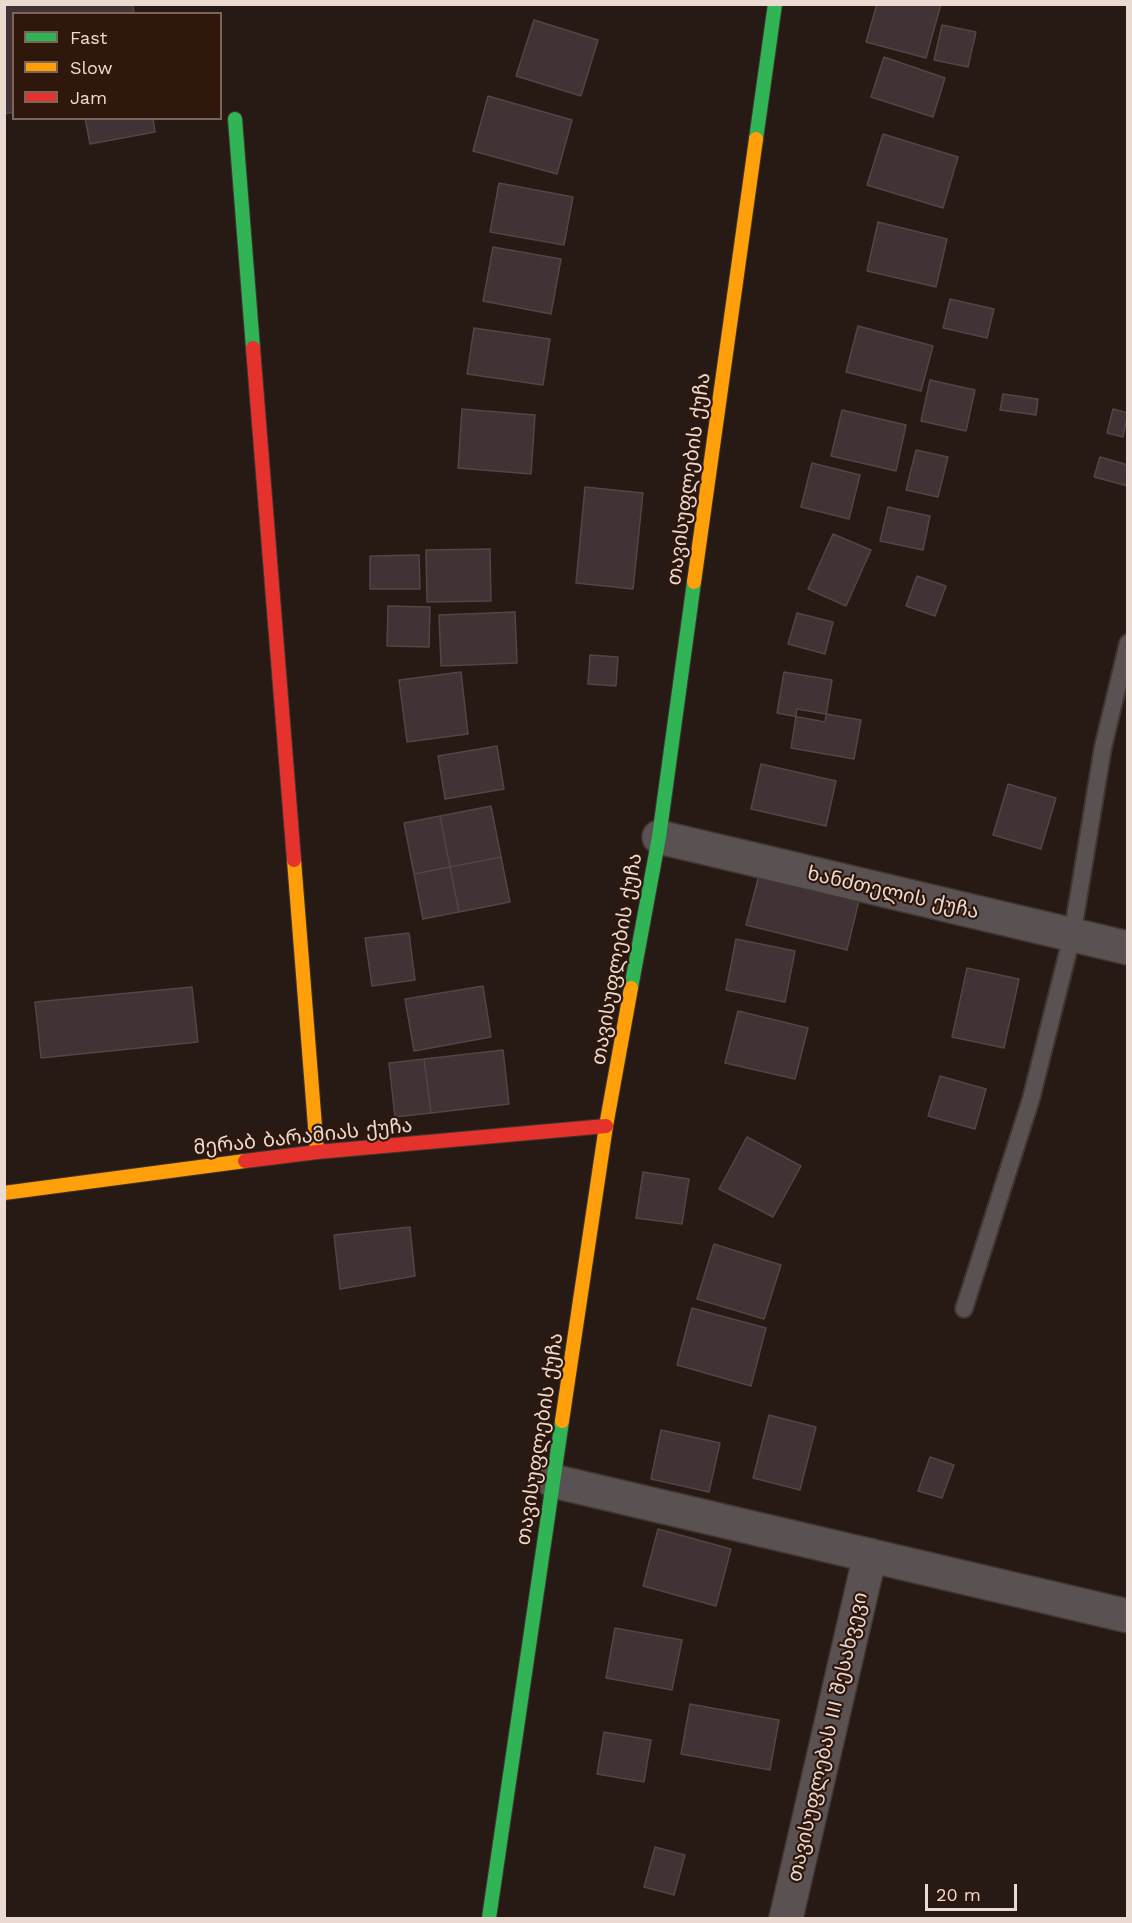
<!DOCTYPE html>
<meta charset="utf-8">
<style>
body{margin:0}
#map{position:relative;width:1132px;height:1923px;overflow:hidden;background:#271a14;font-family:"Work Sans",sans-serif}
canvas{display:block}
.frame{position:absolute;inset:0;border:6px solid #ebdad2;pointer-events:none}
.legend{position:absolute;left:12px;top:12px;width:210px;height:108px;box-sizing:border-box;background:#2f170c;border:2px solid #7a655b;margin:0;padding:8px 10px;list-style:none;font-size:18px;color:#ebdad2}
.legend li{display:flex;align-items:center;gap:12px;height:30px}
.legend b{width:30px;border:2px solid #7a655b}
.scale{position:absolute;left:925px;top:1884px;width:92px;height:27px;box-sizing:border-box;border:3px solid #ebdad2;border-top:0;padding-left:8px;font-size:18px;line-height:21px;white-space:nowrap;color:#ebdad2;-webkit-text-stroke:4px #2f170c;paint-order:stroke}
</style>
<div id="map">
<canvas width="1132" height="1923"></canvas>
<div class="frame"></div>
<ul class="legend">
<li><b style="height:8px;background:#30b455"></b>Fast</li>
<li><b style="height:8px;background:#ff9f0a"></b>Slow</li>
<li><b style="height:8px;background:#e5322d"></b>Jam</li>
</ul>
<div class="scale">20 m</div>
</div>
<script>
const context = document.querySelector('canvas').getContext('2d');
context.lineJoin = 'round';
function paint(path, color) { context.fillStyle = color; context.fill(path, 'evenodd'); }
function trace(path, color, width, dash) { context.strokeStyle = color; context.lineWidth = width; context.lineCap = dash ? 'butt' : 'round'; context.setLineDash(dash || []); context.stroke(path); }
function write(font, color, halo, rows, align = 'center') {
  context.font = font + ' "Work Sans","Noto Sans Georgian",sans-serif'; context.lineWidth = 4.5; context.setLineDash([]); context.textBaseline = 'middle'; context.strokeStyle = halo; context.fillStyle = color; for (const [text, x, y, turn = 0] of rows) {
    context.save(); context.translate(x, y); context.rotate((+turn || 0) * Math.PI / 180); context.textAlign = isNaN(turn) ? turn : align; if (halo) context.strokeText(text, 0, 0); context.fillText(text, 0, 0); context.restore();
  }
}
const building = new Path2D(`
 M4 4H133L134 14H14V112L4 114Z
 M877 4H941L926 58 866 42Z
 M534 20 598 40 581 96 516 76Z
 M942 25 976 32 968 67 934 60Z
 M884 57 945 78 933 117 871 97Z
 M488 96 572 120 557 174 473 151Z
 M85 118H153L155 132 90 144Z
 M883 134 958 157 943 208 867 185Z
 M499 183 573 197 564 245 490 232Z
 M878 222 947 239 936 287 867 271Z
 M493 247 561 259 551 314 483 301Z
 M950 299 994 309 987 338 943 328Z
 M858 326 933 346 921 391 846 372Z
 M474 328 550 339 543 385 467 374Z
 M930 380 975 390 966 431 921 421Z
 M1003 394 1038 399 1036 415 1000 410Z
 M462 409 535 415 531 474 458 468Z
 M1113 409 1128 413 1123 437 1107 433Z
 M842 410 906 425 896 471 831 456Z
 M916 450 948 457 938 497 906 490Z
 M1100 457 1128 465V486L1094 477Z
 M812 463 860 475 849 519 801 507Z
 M585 487 643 493 633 589 576 583Z
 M888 507 930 516 923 550 880 541Z
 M833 534 871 550 846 606 808 589Z
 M490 549 491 601 427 602 426 550Z
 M419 555 420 589H370V556Z
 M917 576 946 586 935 616 906 606Z
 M388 606 430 607 429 647 387 646Z
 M515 612 517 663 441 666 439 615Z
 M797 613 833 622 825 654 788 644Z
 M590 655 618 657 616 686 588 684Z
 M461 672 468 734 407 742 399 680Z
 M784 672 832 680 825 722 777 713Z
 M797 709 861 720 854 759 791 748Z
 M497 746 504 789 445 799 438 756Z
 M761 764 836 781 826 826 751 809Z
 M1008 784 1056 798 1041 849 993 835Z
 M491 806 501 857 450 867 440 816Z
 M440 816 450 867 414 874 404 823Z
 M501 857 510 902 459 912 450 867Z
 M450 867 459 912 423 919 414 874Z
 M760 871 860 896 847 950 746 925Z
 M409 933 415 980 372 986 365 938Z
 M736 939 795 951 785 1002 726 990Z
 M967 968 1019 979 1004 1048 952 1037Z
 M483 986 491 1037 414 1051 405 999Z
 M192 987 198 1042 41 1058 35 1002Z
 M738 1011 808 1028 795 1079 725 1063Z
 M503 1050 509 1104 431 1113 424 1059Z
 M424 1059 431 1113 395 1117 389 1063Z
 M940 1076 986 1089 975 1129 928 1116Z
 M747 1137 801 1166 773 1217 719 1189Z
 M643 1172 689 1179 682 1224 636 1218Z
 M410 1227 415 1276 340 1289 334 1235Z
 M714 1244 781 1265 764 1319 697 1299Z
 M692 1308 766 1328 751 1386 677 1365Z
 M769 1415 816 1427 800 1490 753 1478Z
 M661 1430 720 1443 709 1492 651 1479Z
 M930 1457 954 1465 942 1498 918 1491Z
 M658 1529 731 1549 716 1606 643 1586Z
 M615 1628 682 1640 672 1690 606 1678Z
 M690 1704 779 1720 770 1770 681 1754Z
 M604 1732 651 1740 644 1782 597 1774Z
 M655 1847 685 1855 674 1895 644 1887Z`);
paint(building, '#413335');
trace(building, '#514645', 1.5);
const lane = new Path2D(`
 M964 1309 1031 1099 1072 936 1103 747 1128 643`);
const street = new Path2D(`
 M659 837 1128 948
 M553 1481 1128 1616
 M786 1918 870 1555`);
const fast = new Path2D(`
 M235 119 253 348
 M756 139 775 4
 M631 988 659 837 694 582
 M489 1918 562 1421`);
const slow = new Path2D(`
 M694 582 756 139
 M294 860 317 1152
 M4 1193 245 1161
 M562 1421 606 1126 631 988`);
const jam = new Path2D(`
 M253 348 294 860
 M245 1161 317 1152 606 1126`);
trace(lane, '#413630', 20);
trace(street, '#413630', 36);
trace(fast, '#413630', 16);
trace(slow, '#413630', 16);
trace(jam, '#413630', 16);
trace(lane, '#5a5252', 16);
trace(street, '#5a5252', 33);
trace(fast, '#30b455', 14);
trace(slow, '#ff9f0a', 14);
trace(jam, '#e5322d', 14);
write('20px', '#ebdad2', '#2f170c', [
 ["თავისუფლების ქუჩა",689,479,-82],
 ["ხანძთელის ქუჩა",893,893,13],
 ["თავისუფლების ქუჩა",617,959,-80],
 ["მერაბ ბარამიას ქუჩა",303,1137,-6],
 ["თავისუფლების ქუჩა",540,1439,-81],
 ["თავისუფლებას III შესახვევი",828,1737,-77]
]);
</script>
